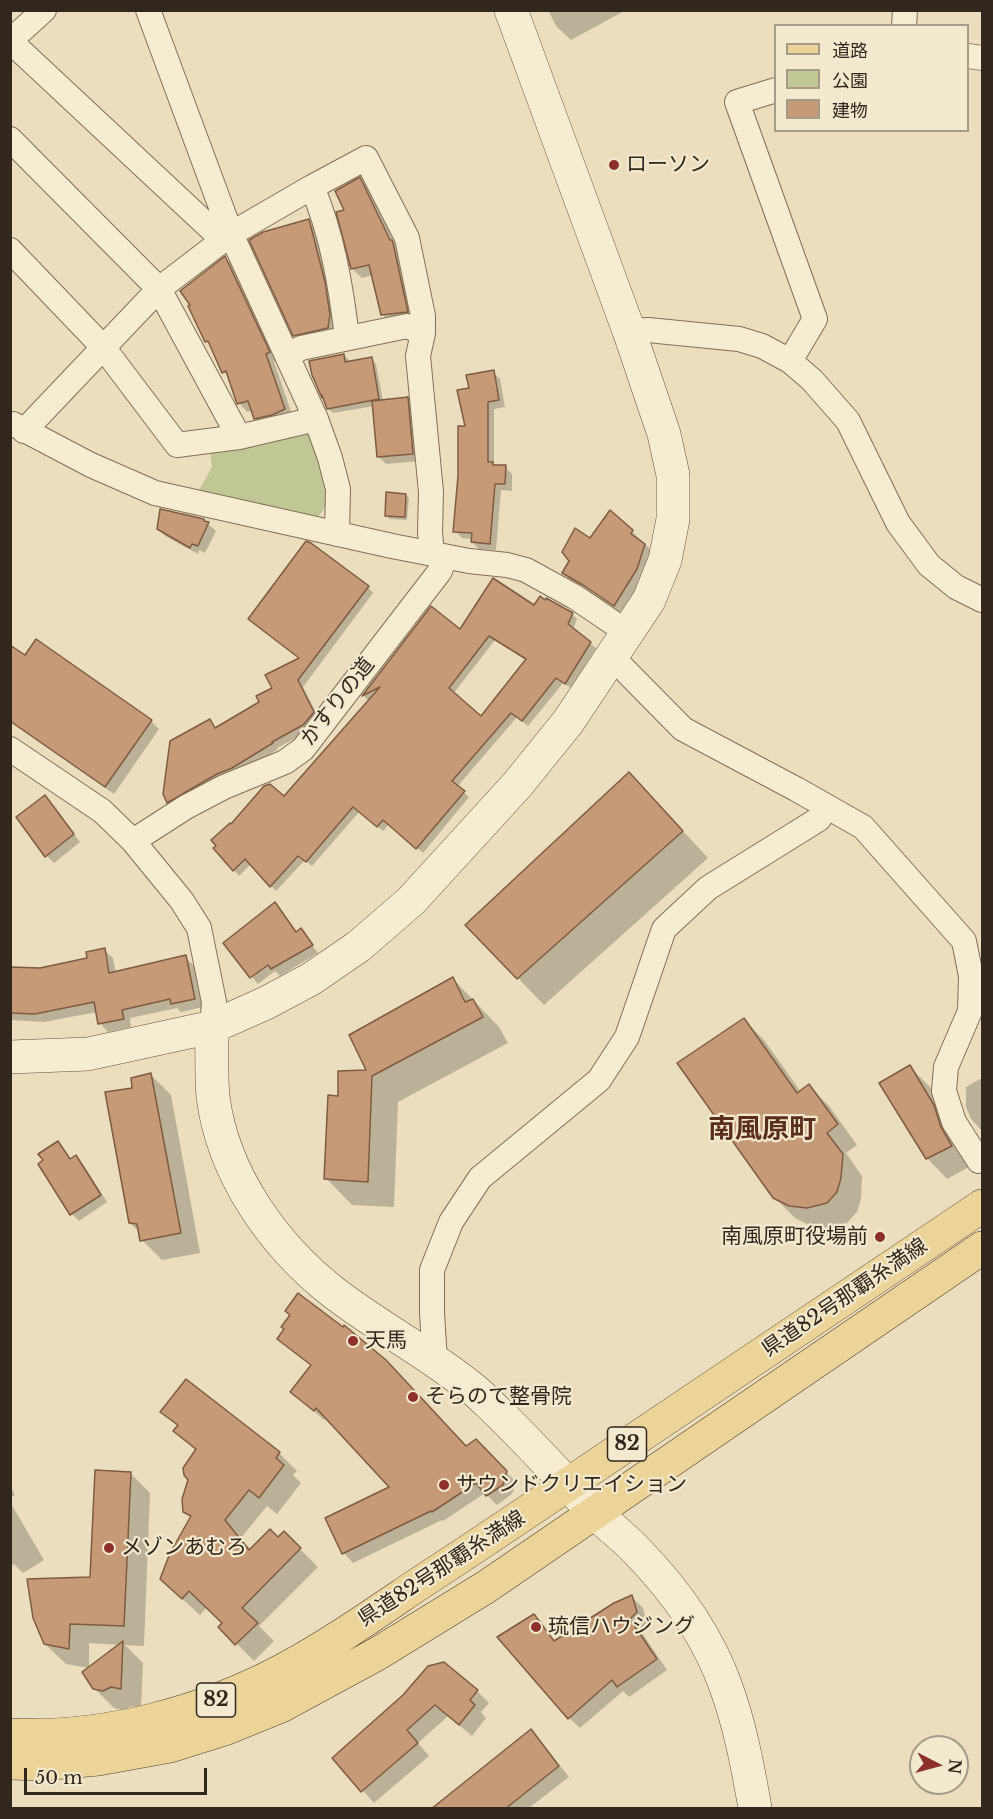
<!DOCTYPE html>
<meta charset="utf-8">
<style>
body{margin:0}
#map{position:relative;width:993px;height:1819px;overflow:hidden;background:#eadebf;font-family:"Libre Baskerville","Noto Sans JP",serif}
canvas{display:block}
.frame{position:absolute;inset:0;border:12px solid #32271c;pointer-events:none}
.legend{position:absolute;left:774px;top:24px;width:195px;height:108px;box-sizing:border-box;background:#f2e9ce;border:2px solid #a59b87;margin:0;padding:8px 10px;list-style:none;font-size:18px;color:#32271c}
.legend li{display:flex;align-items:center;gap:12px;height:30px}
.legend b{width:30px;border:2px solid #a59b87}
.north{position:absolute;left:909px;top:1735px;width:60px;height:60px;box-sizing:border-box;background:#f2e9ce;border:2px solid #a59b87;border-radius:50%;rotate:96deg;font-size:16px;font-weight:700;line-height:24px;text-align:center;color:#32271c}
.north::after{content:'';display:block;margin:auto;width:21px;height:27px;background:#8c2f2d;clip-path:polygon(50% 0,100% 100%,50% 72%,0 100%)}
.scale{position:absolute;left:24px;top:1768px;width:183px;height:27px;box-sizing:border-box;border:3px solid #32271c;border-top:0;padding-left:8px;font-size:18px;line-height:21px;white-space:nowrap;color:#32271c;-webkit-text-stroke:4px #f2e9ce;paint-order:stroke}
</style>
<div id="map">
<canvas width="993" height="1819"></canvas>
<div class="frame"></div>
<ul class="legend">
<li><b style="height:8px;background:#ecd498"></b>道路</li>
<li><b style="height:16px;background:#c0c794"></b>公園</li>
<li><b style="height:16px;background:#c69a77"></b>建物</li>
</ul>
<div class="north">N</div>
<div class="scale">50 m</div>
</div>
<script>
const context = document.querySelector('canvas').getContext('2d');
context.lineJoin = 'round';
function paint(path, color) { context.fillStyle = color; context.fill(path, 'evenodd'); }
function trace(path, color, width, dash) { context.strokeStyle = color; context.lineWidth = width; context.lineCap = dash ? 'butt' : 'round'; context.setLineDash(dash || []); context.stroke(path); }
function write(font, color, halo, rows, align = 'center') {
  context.font = font + ' "Libre Baskerville","Noto Sans JP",serif'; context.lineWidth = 4.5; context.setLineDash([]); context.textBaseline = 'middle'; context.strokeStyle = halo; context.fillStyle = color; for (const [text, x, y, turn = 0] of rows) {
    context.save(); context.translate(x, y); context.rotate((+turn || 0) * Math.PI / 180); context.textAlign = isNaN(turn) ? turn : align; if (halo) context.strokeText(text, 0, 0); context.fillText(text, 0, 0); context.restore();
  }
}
paint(new Path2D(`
 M302 433 313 435C317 446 328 489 327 500 326 507 322 512 318 517H306L197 494 212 467 210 450Z`), '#c0c794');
paint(new Path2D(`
 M548 10H626L571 40 556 26Z
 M360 179 369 189 396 246 401 251 416 321 392 324 382 314 373 275 362 278 352 269 338 213 346 211Z
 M308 221 315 228 327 272 335 334 302 342 295 335Z
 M225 258 234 266 277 361 274 362 293 417 264 427 255 418 253 410 247 412 239 403 231 379 224 372 213 348 206 341 192 306Z
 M344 355 349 360V363L371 359 376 364 383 401 407 398 414 405 419 461 386 464 379 457 374 406 333 413 328 408Z
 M493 372 500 379 505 407 494 409V466L505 467 512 474V491L501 490 496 550 479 549 472 542 473 539 462 538 455 531 470 389Z
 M406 495 409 498 407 520 389 519 386 515Z
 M203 520 216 531 205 553 199 550 198 554 165 536 158 528Z
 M632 531 652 551 634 625 584 593 563 573 571 561 590 540Z
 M368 587 373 593 303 687 319 718 309 731 277 748 278 749 238 774 173 807 168 802 210 721 217 729 261 702Z
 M534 607 572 614 577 619 573 630 596 648 571 688 563 683 528 726 517 717 457 787 469 797 423 853 389 824 383 831 360 811 312 866 305 860 276 891 251 864 239 876 215 849 284 798 369 701 364 696 431 608 461 632ZM495 640 527 660 481 718 453 694Z
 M36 641 151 721 159 729 114 794 10 722V647L25 657Z
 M655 801 708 858 544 1005 467 925Z
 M51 804 80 842 54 863 47 856Z
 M275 904 297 933 301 930 318 953 280 976 275 971 258 984 225 943Z
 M104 950 113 958 116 973 185 957 194 966 203 1007 181 1012 177 1008 130 1018 131 1027 108 1032 100 1023 97 1012 44 1022 10 1020V968L40 970 89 959Z
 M453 979 499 1027 508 1043 398 1102 394 1207 352 1205 326 1178 339 1097 369 1071Z
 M744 1020 764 1040 801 1092 809 1086 829 1106 857 1145 846 1153 862 1176 861 1199 857 1212 847 1223 828 1228 811 1226 795 1218 774 1197Z
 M910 1067 930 1087 953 1127 971 1166 947 1179 927 1158 881 1083Z
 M151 1075 171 1095 200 1253 162 1260 142 1240 140 1233 130 1223 134 1089Z
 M982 1078V1131L971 1119 966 1107V1087Z
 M58 1142 71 1159 75 1157 83 1164 107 1202 79 1221 72 1214 45 1161Z
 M279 1338 467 1447 476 1441 516 1482 512 1494 497 1505 485 1493 443 1521 442 1520 353 1563 344 1553 391 1488 326 1417 324 1420 292 1392 312 1366Z
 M186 1381 279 1453 297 1471 293 1475 301 1483 277 1514 267 1506 241 1538 251 1550 278 1539 284 1533 318 1567 259 1626 274 1641 254 1661 220 1627 224 1624 207 1607 200 1615 180 1597 192 1518 185 1511 196 1451 175 1431 178 1427 162 1412Z
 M130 1473 150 1493 144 1646 125 1645 143 1663 141 1708 132 1706 123 1710 114 1708 94 1688 121 1645 89 1643V1668L66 1664 45 1644 91 1579Z
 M10 1486 15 1495 10 1498Z
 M10 1502 44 1560 23 1573 14 1564 10 1566Z
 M632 1597 643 1608 647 1624 640 1630 667 1670 629 1697 623 1691 580 1728 569 1718 534 1616 556 1642Z
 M477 1691 489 1703 481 1712 486 1718 472 1736 448 1716 418 1743 429 1756 374 1803 334 1758 404 1697Z
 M531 1731 541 1742 569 1777 529 1808H434Z`), '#0003');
const building = new Path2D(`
 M360 177 390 240H392L393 243 408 312 381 315 369 265 351 269 336 212 344 210 335 191Z
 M309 219 325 282 330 315 328 328 293 336 249 240 263 232Z
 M225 256 270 352 266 354 285 409 272 415 254 419 248 401 237 404 226 371 222 373 208 341 205 342 188 306 190 305 180 291Z
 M344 354 345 362 372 357 379 399 327 409 322 395V398L312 375 309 361Z
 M494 370 499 400 488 402V462H493V465H506L505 484H495L490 544 471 542 472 533 453 532 458 476V426H465L457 390 469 388 466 375Z
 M408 397 413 454 377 457 372 401Z
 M386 492 406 494 405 517 385 516Z
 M160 509 204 519V521L209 522 198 546 192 544 190 548 157 529Z
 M610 510 633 530 631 534 645 544 637 569 614 606 583 585 562 573 569 561 562 552 575 528 590 538Z
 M306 541 311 543 369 586 298 680 314 712 303 725 272 742 273 743 232 768 217 774 167 803 163 794 170 741 210 719 215 728 259 702 256 696 272 688 265 675 299 658 248 619Z
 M493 578 534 605 540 596 545 600 546 598 573 613 568 624 591 642 565 684 556 678 522 721 511 713 452 781 465 791 416 849 383 820 377 827 353 807 306 862 298 856 270 887 245 859 233 871 213 848 216 846 211 840 230 823 231 824 264 786 270 784 284 796 380 687 362 696 431 606 460 629ZM489 636 526 659 481 716 449 688Z
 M36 639 152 720 105 787 10 721V645L25 655Z
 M629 772 683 831 517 979 465 925Z
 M45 795 74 834 45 857 16 817Z
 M275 902 296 932 301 928 313 945 271 969 268 965 250 978 223 943Z
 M105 948 109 973 186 955 195 999 171 1004 170 999 122 1010 124 1019 98 1024 94 1002 35 1014 10 1013V967L40 968 87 958 86 952Z
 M453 977 465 1002 473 999 483 1017 372 1076 368 1182 324 1179 328 1095 338 1096V1071L366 1070 349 1035Z
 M744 1018 797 1093 809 1084 838 1124 827 1133 843 1154 841 1178 837 1192 827 1203 807 1208 789 1206 773 1198 677 1063Z
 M910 1065 934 1105 941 1127 952 1146 926 1159 879 1083Z
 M151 1073 181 1233 140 1241 137 1224 129 1223 105 1092 132 1088 131 1078Z
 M58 1141 70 1159 76 1155 101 1195 70 1215 38 1164 43 1160 38 1154Z
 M298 1293 343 1327 344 1325 386 1360 466 1446 476 1439 507 1471 503 1485 486 1496 476 1483 432 1512 431 1511 342 1554 325 1518 389 1487 316 1408 314 1411 290 1392 311 1365 277 1339 284 1329 281 1327 290 1315 285 1311Z
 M186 1379 280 1452 276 1458 284 1465 259 1498 249 1490 225 1520 249 1550 270 1529 278 1537 284 1531 301 1548 242 1608 258 1623 235 1645 218 1627 222 1623 189 1591 182 1599 160 1579 170 1553 191 1516 183 1512 182 1499 188 1480 184 1475 183 1468 196 1449 173 1431 178 1425 160 1412Z
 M95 1470 131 1472 124 1626 70 1624 69 1649 44 1644 33 1618 27 1579 90 1577Z
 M632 1595 637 1612 630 1619 657 1659 617 1687 612 1680 568 1719 497 1637 534 1614 554 1641 614 1603Z
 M123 1641 121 1689 111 1687 103 1691 93 1689 82 1672Z
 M444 1662 478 1690 470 1700 475 1705 459 1725 435 1705 407 1730 418 1743 361 1792 332 1758 403 1695 428 1666Z
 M531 1729 559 1766 505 1809H431Z`);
paint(building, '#c69a77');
trace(building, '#7f5b40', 1.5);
const street = new Path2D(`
 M148 10 231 234 316 419 330 458 338 489 337 534
 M904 26 905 10
 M10 41 223 240
 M10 41 44 10
 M968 56 982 58
 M776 90 737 102 815 319 790 361
 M10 139 159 289 239 437
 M312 187C332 233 341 287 347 337
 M10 250 103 347 177 445 239 437 316 419
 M629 331 648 330 739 339 762 346 790 361 812 380 848 421 898 523 929 565 956 587 982 600
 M287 356 301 348 407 326 423 333
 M13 424 91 465 155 493 392 546 469 561 507 565 526 570 575 597 628 633
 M24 431 159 289 231 234 312 187 366 158 407 238 423 316V333L418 356 431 492 430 532 432 554
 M612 657 683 729 796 789 863 827 964 941 971 976 970 1011 946 1067 944 1091 954 1122 979 1161 982 1159
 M10 749 102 811 133 841 182 901 199 928 214 1002 212 1027
 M133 841 186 807 224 787 285 762 303 749 440 571 445 557
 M435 1361 432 1313V1270L451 1222 480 1178 599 1080 627 1037 664 929 708 888 819 819 826 806`);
const secondary = new Path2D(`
 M212 1027C212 1050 211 1074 213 1097 223 1174 273 1245 333 1292 378 1327 429 1353 473 1389 483 1397 492 1407 502 1416 533 1447 562 1478 592 1510 606 1524 623 1536 636 1550 674 1589 708 1636 726 1687 740 1725 748 1768 755 1808
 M10 1057 88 1054 212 1027 266 1003 311 979 359 946 411 901 517 785 568 722 649 600 665 560 673 519V475L664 434 629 331 511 10`);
const primary = new Path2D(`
 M10 1735C103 1740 206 1712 287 1668 333 1643 377 1612 420 1583 491 1537 561 1489 631 1442 748 1362 865 1284 982 1206
 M10 1763 42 1764 98 1759 170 1746 227 1728 281 1706 377 1654 486 1587 982 1248`);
trace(street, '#816f59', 26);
trace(secondary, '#63513c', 34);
trace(primary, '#4f3e2d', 34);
trace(street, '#f6ecd1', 24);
trace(secondary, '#f6ecd1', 33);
trace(primary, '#ecd498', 33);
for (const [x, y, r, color] of [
 [614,165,6,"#8c2f2d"],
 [880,1237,6,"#8c2f2d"],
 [353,1341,6,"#8c2f2d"],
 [413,1397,6,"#8c2f2d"],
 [444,1485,6,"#8c2f2d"],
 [109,1548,6,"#8c2f2d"],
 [536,1627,6,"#8c2f2d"]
]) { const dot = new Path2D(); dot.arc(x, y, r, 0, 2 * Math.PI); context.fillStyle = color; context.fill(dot); trace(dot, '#f2e9ce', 2); }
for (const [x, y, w] of [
 [627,1444,39],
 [216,1700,39]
]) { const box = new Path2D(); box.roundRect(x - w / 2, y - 17, w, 34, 4.5); context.fillStyle = '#f2e9ce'; context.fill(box); trace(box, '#32271c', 1.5); }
write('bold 20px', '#32271c', null, [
 ["82",627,1444],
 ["82",216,1700]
]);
write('21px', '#32271c', '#f2e9ce', [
 ["ローソン",626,165],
 ["南風原町役場前",868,1237,"right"],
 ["天馬",365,1341],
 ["そらのて整骨院",425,1397],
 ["サウンドクリエイション",456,1485],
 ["メゾンあむろ",121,1548],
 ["琉信ハウジング",548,1627]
], 'left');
write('21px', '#32271c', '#f2e9ce', [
 ["かすりの道",338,702,-52],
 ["県道82号那覇糸満線",845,1298,-34],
 ["県道82号那覇糸満線",442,1569,-33]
]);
write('bold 27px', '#5b2d1e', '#f2e9ce', [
 ["南風原町",762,1130]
]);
</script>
